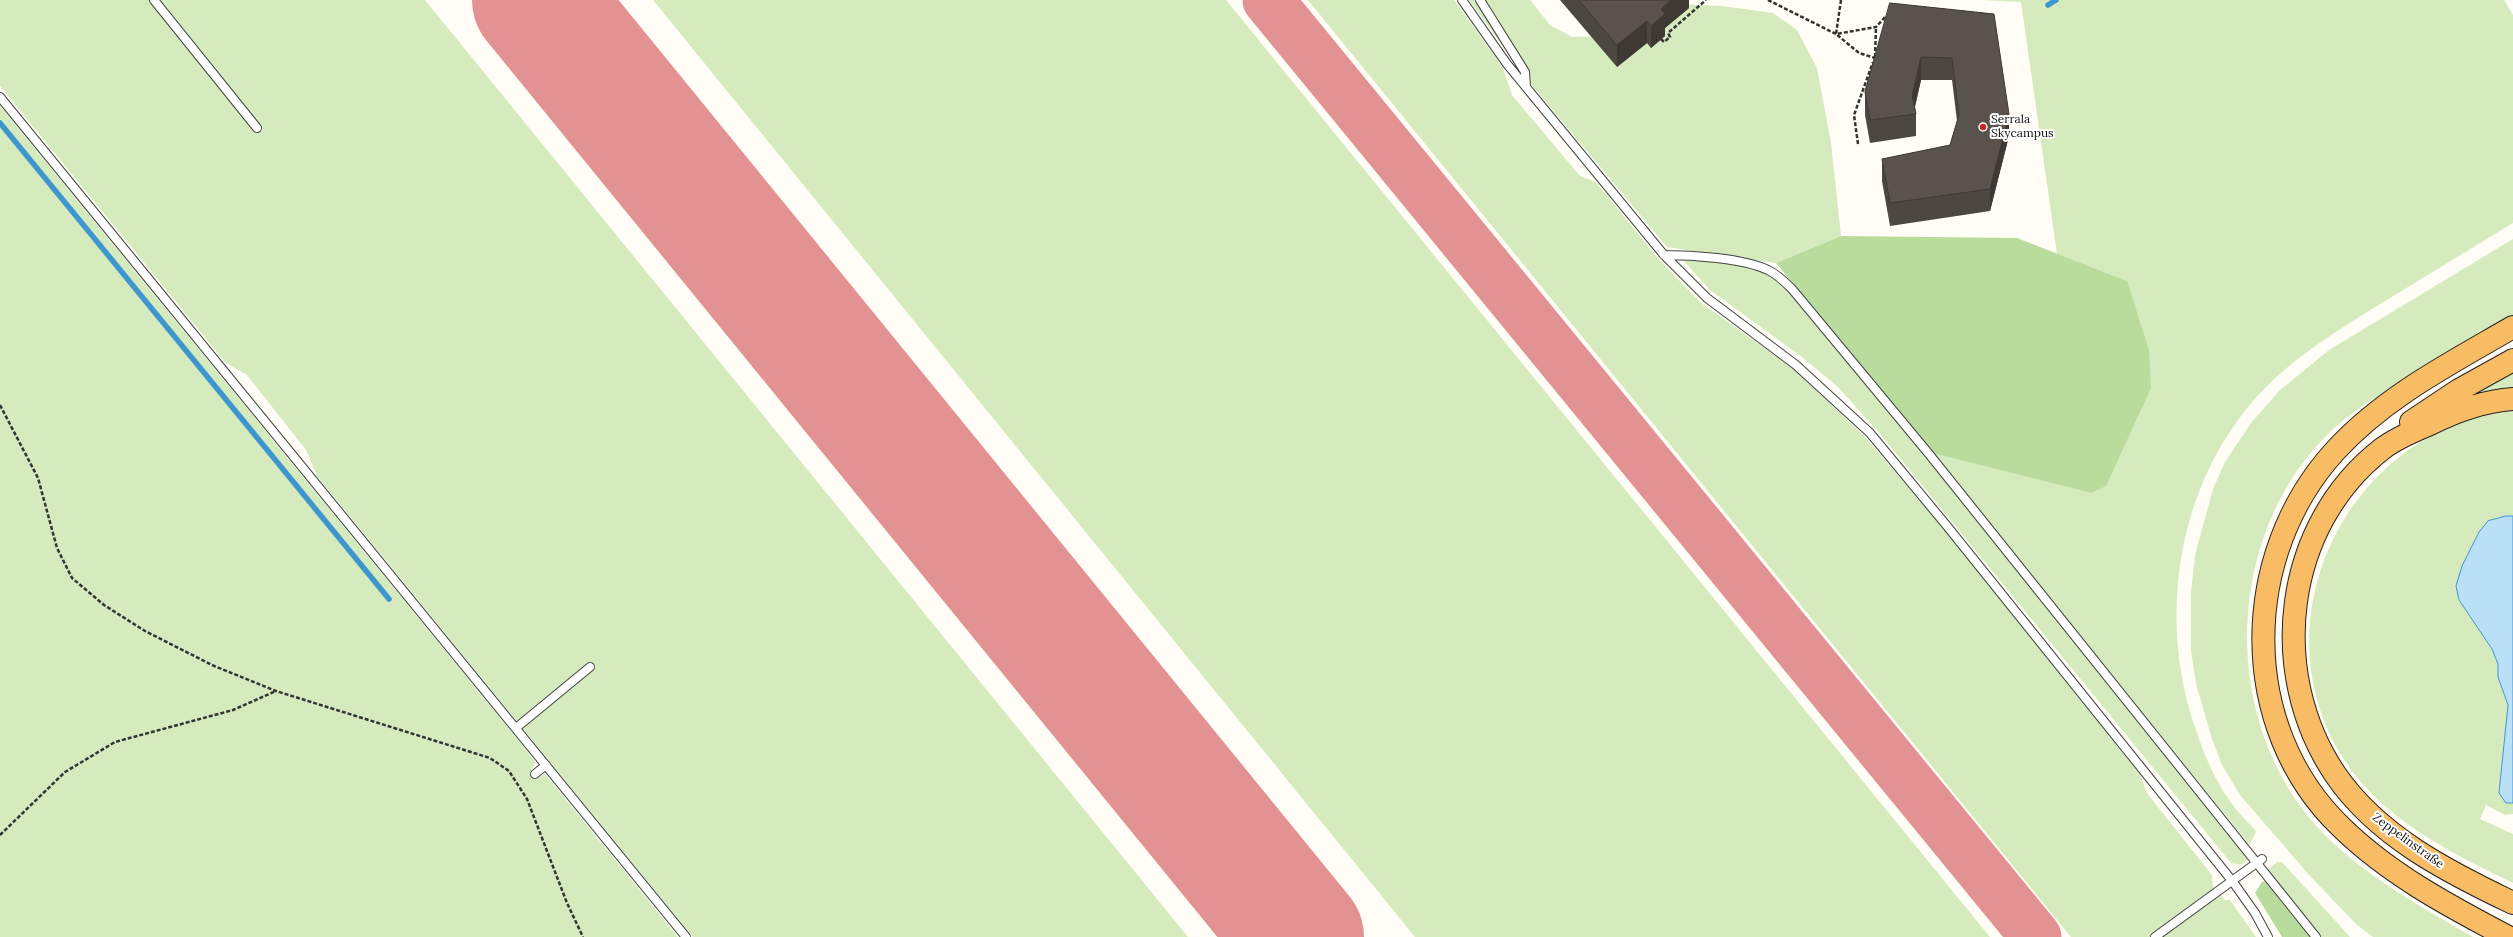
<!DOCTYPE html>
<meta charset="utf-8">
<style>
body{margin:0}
canvas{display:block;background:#fffdf5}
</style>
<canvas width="2513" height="937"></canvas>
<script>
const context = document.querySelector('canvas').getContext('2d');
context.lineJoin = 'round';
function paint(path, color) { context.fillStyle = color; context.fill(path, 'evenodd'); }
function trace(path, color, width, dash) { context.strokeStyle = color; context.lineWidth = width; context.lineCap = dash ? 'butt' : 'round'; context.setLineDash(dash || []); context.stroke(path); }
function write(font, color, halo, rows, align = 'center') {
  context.font = font + ' Lora,serif'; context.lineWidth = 4; context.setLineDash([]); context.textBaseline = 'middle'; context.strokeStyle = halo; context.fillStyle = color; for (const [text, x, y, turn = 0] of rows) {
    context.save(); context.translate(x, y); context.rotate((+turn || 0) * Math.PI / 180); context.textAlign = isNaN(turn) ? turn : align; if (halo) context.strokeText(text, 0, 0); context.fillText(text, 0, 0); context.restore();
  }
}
paint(new Path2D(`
 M0 0H425L1188 937H693L317 476 306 450 247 375 225 362 0 86Z
 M653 0H1226L1990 937H1415Z
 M1308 0H1454L1503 68 1512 95 1580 176 1596 182 1656 256 1701 303 1794 369 1866 438 1943 528 2141 776 2146 792 2212 875 2213 886 2225 900H2230L2256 937H2071Z
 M1469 0H1530L1550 25 1572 37 1602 36 1678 4 1722 6 1773 13 1797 30 1817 68 1831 143 1841 236 1776 263 1667 247 1530 83Z
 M1982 0H2504L2513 15V223C2470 249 2428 275 2385 301 2345 326 2304 350 2270 383 2179 472 2155 613 2196 730 2204 755 2215 780 2230 801 2237 812 2247 821 2256 831L2250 845 1932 453 2091 493 2127 281 2057 254 2021 2Z
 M0 106 522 745 536 763 531 769 538 778 545 774 678 937H0Z
 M2513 239V316C2473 339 2432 362 2393 387 2371 400 2349 414 2331 431 2223 534 2219 723 2321 831 2364 876 2420 906 2473 937H2373L2357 925 2310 876 2240 795 2222 765 2212 739 2196 684 2191 650V592L2195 555 2213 489 2225 462 2251 423 2279 391 2329 350Z
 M1681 258 1744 266 1767 273 1791 291 2251 857 2241 865 2231 863 1876 429 1838 387 1802 357 1710 290Z
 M2513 373V389L2482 393 2483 390Z
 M2513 409V516H2506L2459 600 2492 649 2498 664V677L2508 705 2499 793 2506 803H2513V814L2505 815 2486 805 2480 819 2513 834V883C2451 853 2382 819 2343 758 2255 616 2350 430 2513 409Z
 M2277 862H2282L2350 937H2321L2267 870Z`), '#d5ebbd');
paint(new Path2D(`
 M1841 236 2017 238 2127 281 2149 350 2151 388 2106 486 2091 493 1932 453 1776 263Z
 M2267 880 2312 937H2282L2255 893 2262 882Z`), '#b9dc9c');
const water = new Path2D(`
 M2506 516H2513V803H2506L2499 793 2508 705 2498 677V664L2492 649 2459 600 2456 586 2462 566 2479 532 2488 521Z`);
paint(water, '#b9e0f7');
trace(water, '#3f96cf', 1);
trace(new Path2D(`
 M2048 5 2056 0
 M0 123 389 599`), '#3f96cf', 5.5);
trace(new Path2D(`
 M1268 0 2036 937`), '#e29292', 51);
trace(new Path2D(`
 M536 0 1300 937`), '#e29292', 128);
const service = new Path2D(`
 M154 0 257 128
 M1462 0 1507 64 1664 255 1707 298 1796 365 1870 433 1947 526 2233 882 2255 913 2268 937
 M1480 0 1525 72 1526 87
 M0 97 686 937
 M1664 255C1691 255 1743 258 1768 270 1777 274 1785 282 1792 289L1929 454 2316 937
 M516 728 590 667
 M535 774 546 765
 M2155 937 2262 859`);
const trunk = new Path2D(`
 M2513 399C2484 401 2456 411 2430 424 2414 431 2396 438 2382 449 2283 526 2267 673 2335 774 2377 836 2448 872 2513 903
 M2411 422 2459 390 2513 360
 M2508 937C2449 906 2389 874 2341 827 2237 727 2240 555 2335 451 2384 397 2451 363 2513 327`);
trace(service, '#444', 10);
trace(trunk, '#222', 24);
trace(new Path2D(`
 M1768 0 1836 34 1876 27 1886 16
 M1841 0 1836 34 1859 53 1875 58
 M1661 39 1664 42 1670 37 1668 33 1706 0
 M1875 57 1876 27
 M1858 144 1854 115 1873 62
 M0 405 38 478 57 548 72 578 104 605 145 631 212 665 276 691 490 758 509 771 527 799 567 903 583 937
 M0 835 65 772 115 742 233 710 276 691`), '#333', 2.5, [4, 2]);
trace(service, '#fff', 8);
trace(trunk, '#f7bc64', 22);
paint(new Path2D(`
 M1560 0H1689V8L1665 28V36L1651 48 1647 43 1617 67Z
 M1890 3 1994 14 2009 136 1990 211 1890 226 1882 181V159L1950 145 1957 121 1952 80H1921L1915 107 1916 114V136L1870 143 1865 115V92Z`), '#4d4742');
paint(new Path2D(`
 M1671 0H1689V8L1665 28V36L1651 48V26L1661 9Z
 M1647 21V43L1617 67V45Z
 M1921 57V80L1913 114 1912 96Z
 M2009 114V136L1990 211V189Z`), '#3f3936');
const building = new Path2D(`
 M1579 0H1671L1661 9 1665 14 1651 26 1647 21 1617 45Z
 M1890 3 1994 14 2009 114 1990 189 1890 203 1882 159 1950 145 1959 115 1952 58 1921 57 1912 96 1916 114 1870 120 1865 92Z`);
paint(building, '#5a524d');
trace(building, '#3f3936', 1);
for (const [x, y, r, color] of [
 [1983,127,4,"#c4262e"]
]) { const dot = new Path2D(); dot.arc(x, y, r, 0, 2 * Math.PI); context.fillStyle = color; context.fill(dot); trace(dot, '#fff', 1.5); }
write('12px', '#111', '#fff', [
 ["Serrala",1991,120],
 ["Skycampus",1991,134]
], 'left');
write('12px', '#111', '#fff', [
 ["Zeppelinstraße",2408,841,36]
]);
</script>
